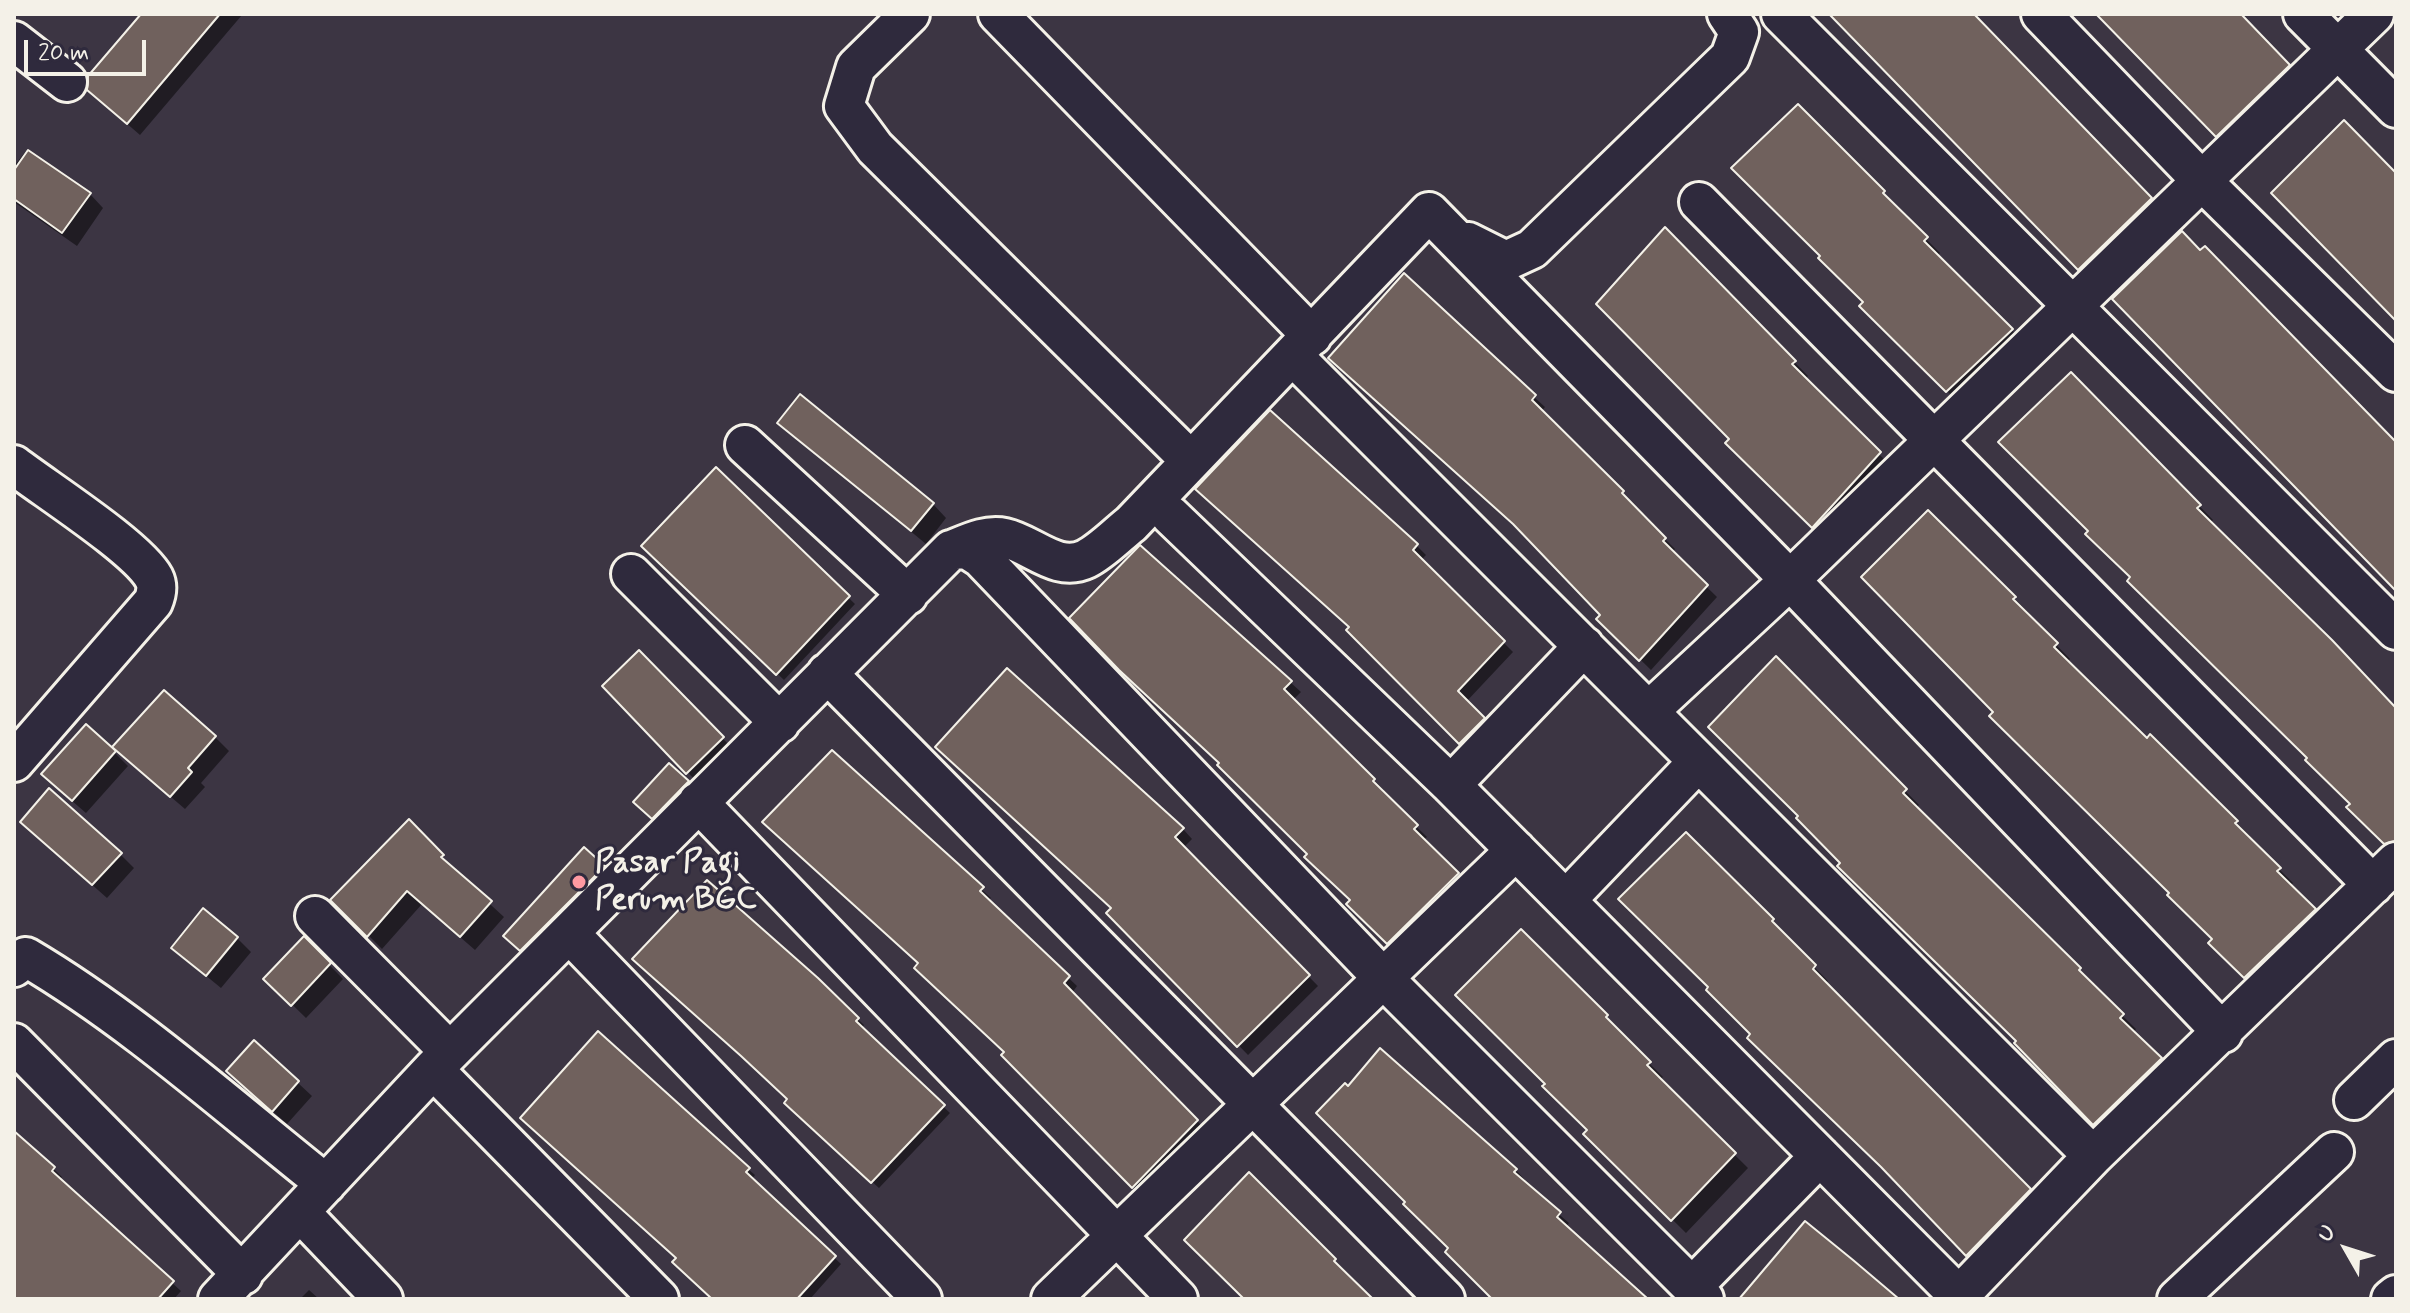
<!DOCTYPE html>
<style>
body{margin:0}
#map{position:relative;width:2410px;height:1313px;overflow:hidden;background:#3c3543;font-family:Mynerve,sans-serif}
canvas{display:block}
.frame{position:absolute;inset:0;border:16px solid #f4f1e8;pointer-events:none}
.north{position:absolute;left:2306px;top:1209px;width:80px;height:80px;-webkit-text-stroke:6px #2f2a3d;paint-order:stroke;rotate:309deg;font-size:22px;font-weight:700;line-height:32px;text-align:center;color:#f4f1e8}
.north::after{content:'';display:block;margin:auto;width:28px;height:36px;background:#f4f1e8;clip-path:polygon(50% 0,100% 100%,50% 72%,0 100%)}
.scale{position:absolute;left:24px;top:40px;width:122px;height:36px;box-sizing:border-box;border:4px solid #f4f1e8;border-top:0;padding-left:10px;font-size:24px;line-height:28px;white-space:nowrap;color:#f4f1e8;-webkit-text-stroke:6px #2f2a3d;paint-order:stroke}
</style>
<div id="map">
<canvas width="2410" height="1313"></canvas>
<div class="frame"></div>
<div class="north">U</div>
<div class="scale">20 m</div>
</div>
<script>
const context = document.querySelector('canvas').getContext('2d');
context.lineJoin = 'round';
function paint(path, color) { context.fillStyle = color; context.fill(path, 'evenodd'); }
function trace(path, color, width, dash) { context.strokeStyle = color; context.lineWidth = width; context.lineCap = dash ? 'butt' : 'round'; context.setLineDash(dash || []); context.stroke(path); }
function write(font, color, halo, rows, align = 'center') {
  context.font = font + ' Mynerve,sans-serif'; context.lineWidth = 6; context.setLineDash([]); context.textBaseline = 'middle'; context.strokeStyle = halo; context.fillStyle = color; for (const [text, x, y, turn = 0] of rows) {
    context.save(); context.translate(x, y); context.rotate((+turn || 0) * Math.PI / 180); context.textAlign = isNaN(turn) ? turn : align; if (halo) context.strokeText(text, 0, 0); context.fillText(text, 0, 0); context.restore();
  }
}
paint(new Path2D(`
 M141 14 242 15 140 135 102 102Z
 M1832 14H1971L2157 206 2086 275Z
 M2099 14H2238L2295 73 2223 142Z
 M1798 107 1897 206 1895 208 1940 253 1936 256 2026 344 1961 405 1862 306 1865 302Z
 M26 151 90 194 103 208 77 246 14 202V166Z
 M1665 230 1808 376 1804 380 1893 468 1827 541 1728 443 1731 439Z
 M1341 368 1534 397 1545 407 1541 412 1633 503 1631 505 1675 549 1672 553 1717 597 1651 670 1599 619 1603 615 1522 531Z
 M2071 374 2213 520 2210 523 2389 699 2386 702 2396 711V854L2349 807 2352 804 2309 758 2091 531Z
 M780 423 933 504 946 518 926 544Z
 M716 470 855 604 784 680 644 546Z
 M1928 513 2028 612 2026 614 2070 659 2067 662 2147 740 2150 737 2250 836 2248 838 2293 883 2290 886 2328 924 2259 991 2210 943 2214 939 2172 893 1996 712Z
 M1417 546 1426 555 1421 560 1513 652 1466 702 1493 729 1470 752 1348 630 1352 627 1338 614Z
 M1072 618 1290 682 1301 692 1293 700 1384 790 1382 793 1427 837 1423 840 1468 884 1399 953 1349 904 1352 901 1222 763Z
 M639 653 736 752 701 786 604 686Z
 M1776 659 1919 805 1915 808 2093 983 2091 985 2136 1029 2133 1033 2174 1073 2108 1137 2017 1043 2019 1041 1711 727Z
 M215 737 229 751 201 783 205 787 185 809 129 761Z
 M114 752 128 766 86 813 57 788Z
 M832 753 991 898 988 901 1077 986 1072 993 1206 1130 1142 1196 920 964Z
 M948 756 1183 829 1192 839 1183 848 1318 986 1248 1055 1109 913 1114 908Z
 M669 766 701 797 667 831 650 816Z
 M409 822 454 871 504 917 475 950 422 904 382 949 333 900Z
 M36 835 120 854 134 868 107 898Z
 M1686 835 1786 934 1784 936 1828 981 1825 984 2043 1204 1981 1269 1710 987Z
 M603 867 617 881 535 963 520 950Z
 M1521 931 1620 1030 1618 1032 1663 1077 1659 1080 1748 1168 1686 1233 1586 1134 1590 1130 1547 1084Z
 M237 938 251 952 221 988 188 961Z
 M304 939 343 979 306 1018 266 979Z
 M817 980 864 1025 861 1029 950 1113 879 1188 814 1130Z
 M255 1043 312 1096 287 1124 243 1085Z
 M529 1124 748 1169 755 1175 752 1179 841 1264 810 1299H715L678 1259Z
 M14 1130 62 1177 59 1180 181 1291 174 1299H14Z
 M1516 1170 1525 1180 1523 1183 1569 1223 1566 1227 1645 1299H1496L1406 1204Z
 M309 1290 319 1299H300Z`), '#0007');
const building = new Path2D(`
 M141 14H220L127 124 87 90 88 76Z
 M1829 14H1974L2152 198 2078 270Z
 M2096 14H2241L2290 65 2216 137Z
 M1798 104 1885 191 1883 193 1928 237 1924 241 2013 329 1946 392 1859 306 1863 302 1818 258 1820 256 1731 168Z
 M2344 120 2396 173V321L2271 193Z
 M28 150 91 193 62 233 14 199V170Z
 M1665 227 1796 361 1792 364 1881 452 1812 528 1725 443 1729 439 1596 304Z
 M2182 231 2200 250 2205 246 2396 442V591L2112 299Z
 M1404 273 1536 395 1532 400 1624 491 1622 493 1666 538 1663 541 1708 585 1639 661 1596 619 1600 615 1513 524 1328 358Z
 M2071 372 2201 505 2197 508 2332 640 2396 708V841L2384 844 2346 807 2350 804 2305 760 2307 758 2127 581 2130 577 2085 534 2088 531 1998 442Z
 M800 394 934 503 911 531 777 423Z
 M1270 410 1418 544 1413 550 1505 641 1458 691 1485 718 1459 744 1346 630 1349 627 1195 489Z
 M716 467 850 596 776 675 641 546Z
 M1928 510 2016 597 2013 599 2058 643 2054 647 2147 738 2150 734 2238 821 2235 823 2281 868 2277 871 2316 909 2244 978 2208 943 2212 939 2167 895 2169 893 1989 716 1993 712 1861 577Z
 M1140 545 1292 681 1284 689 1375 779 1373 781 1418 825 1414 829 1459 873 1387 944 1346 904 1350 900 1304 857 1307 854 1217 765 1219 763 1119 670 1069 618Z
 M639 650 724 737 686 774 602 686Z
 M1776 656 1907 789 1903 793 2081 968 2079 970 2124 1014 2120 1018 2162 1058 2093 1125 2014 1043 2016 1041 1837 866 1840 863 1796 818 1798 816 1708 727Z
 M1007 668 1184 828 1175 837 1310 975 1237 1047 1106 913 1111 908 935 747Z
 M164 690 216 736 188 768 192 772 170 797 112 747Z
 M86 724 116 751 72 801 41 774Z
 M832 750 984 887 980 891 1070 976 1064 983 1198 1120 1132 1188 1001 1055 1004 1052 914 968 918 963 762 822Z
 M669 763 689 781 652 819 633 802Z
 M49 788 122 853 92 885 20 822Z
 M409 819 444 855 441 857 492 901 460 937 407 891 367 937 330 900Z
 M1686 832 1774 919 1772 921 1816 965 1813 969 2031 1189 1966 1256 1881 1167 1747 1038 1750 1034 1706 990 1708 987 1618 899Z
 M584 847 605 866 520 951 503 936Z
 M707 880 818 978 859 1018 856 1021 945 1105 871 1183 784 1103 787 1099 741 1056 632 959Z
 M203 908 238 937 206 976 171 948Z
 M1521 929 1608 1015 1606 1017 1651 1062 1647 1065 1736 1153 1671 1221 1583 1134 1587 1130 1542 1086 1545 1084 1455 995Z
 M304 936 331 963 291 1006 263 979Z
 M598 1031 750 1168 746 1172 836 1256 797 1299H712L672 1262 676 1258 520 1118Z
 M254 1040 299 1081 272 1112 226 1071Z
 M1380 1048 1517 1169 1514 1172 1561 1212 1557 1217 1648 1299H1492L1445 1252 1448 1248 1403 1204 1405 1202 1316 1113 1345 1083 1348 1086Z
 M14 1131 55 1167 52 1171 174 1281 158 1299H14Z
 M1249 1172 1336 1259 1334 1261 1373 1299H1244L1184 1240Z
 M1805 1221 1853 1260 1899 1299H1739Z`);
paint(building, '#70615d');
trace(building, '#f4f1e8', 2);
const minor = new Path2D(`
 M910 14 856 67 844 106 875 148 1191 461
 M998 14 1312 336
 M1781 14 2396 630
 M2041 14 2202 181 2396 372
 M2303 14 2396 108
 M14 41 67 82
 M1699 202 2373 885
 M1468 242 1506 261 1532 249 1730 57 1739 32 1727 14
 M1306 369 2093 1156
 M745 445 908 595
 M14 465C45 489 138 548 154 578 158 586 156 595 153 602L14 762
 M1170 515 1451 785 1959 1296
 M952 550C969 543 986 534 1005 538 1032 544 1057 573 1086 559 1102 551 1117 535 1131 524L1429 212 1790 580 2223 1033
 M631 574 780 723
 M827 673 1445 1299
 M1650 710 1790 580 2374 14
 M1451 785 1584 646
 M698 802 1178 1299
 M1566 900 1698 762
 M315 916 450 1052
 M569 933 922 1299
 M14 967 26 957C133 1020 229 1107 326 1184
 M14 1043 243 1275
 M433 1069 659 1299
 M2354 1100 2396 1059
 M300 1212 383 1299
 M1692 1287 1820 1156
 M218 1299 433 1069 951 550 967 549 981 558 1383 978 1704 1299
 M1051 1299 1516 850
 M1956 1299 2093 1156 2396 862
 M2177 1299 2334 1152
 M2391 1299 2396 1295`);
trace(minor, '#f4f1e8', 44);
trace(minor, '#2f2a3d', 38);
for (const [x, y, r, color] of [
 [579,882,8,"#ff9aa2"]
]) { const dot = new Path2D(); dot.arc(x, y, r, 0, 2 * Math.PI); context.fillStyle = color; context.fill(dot); trace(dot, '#2f2a3d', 3); }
write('bold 32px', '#f4f1e8', '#2f2a3d', [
 ["Pasar Pagi",595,864],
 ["Perum BGC",595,901]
], 'left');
</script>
